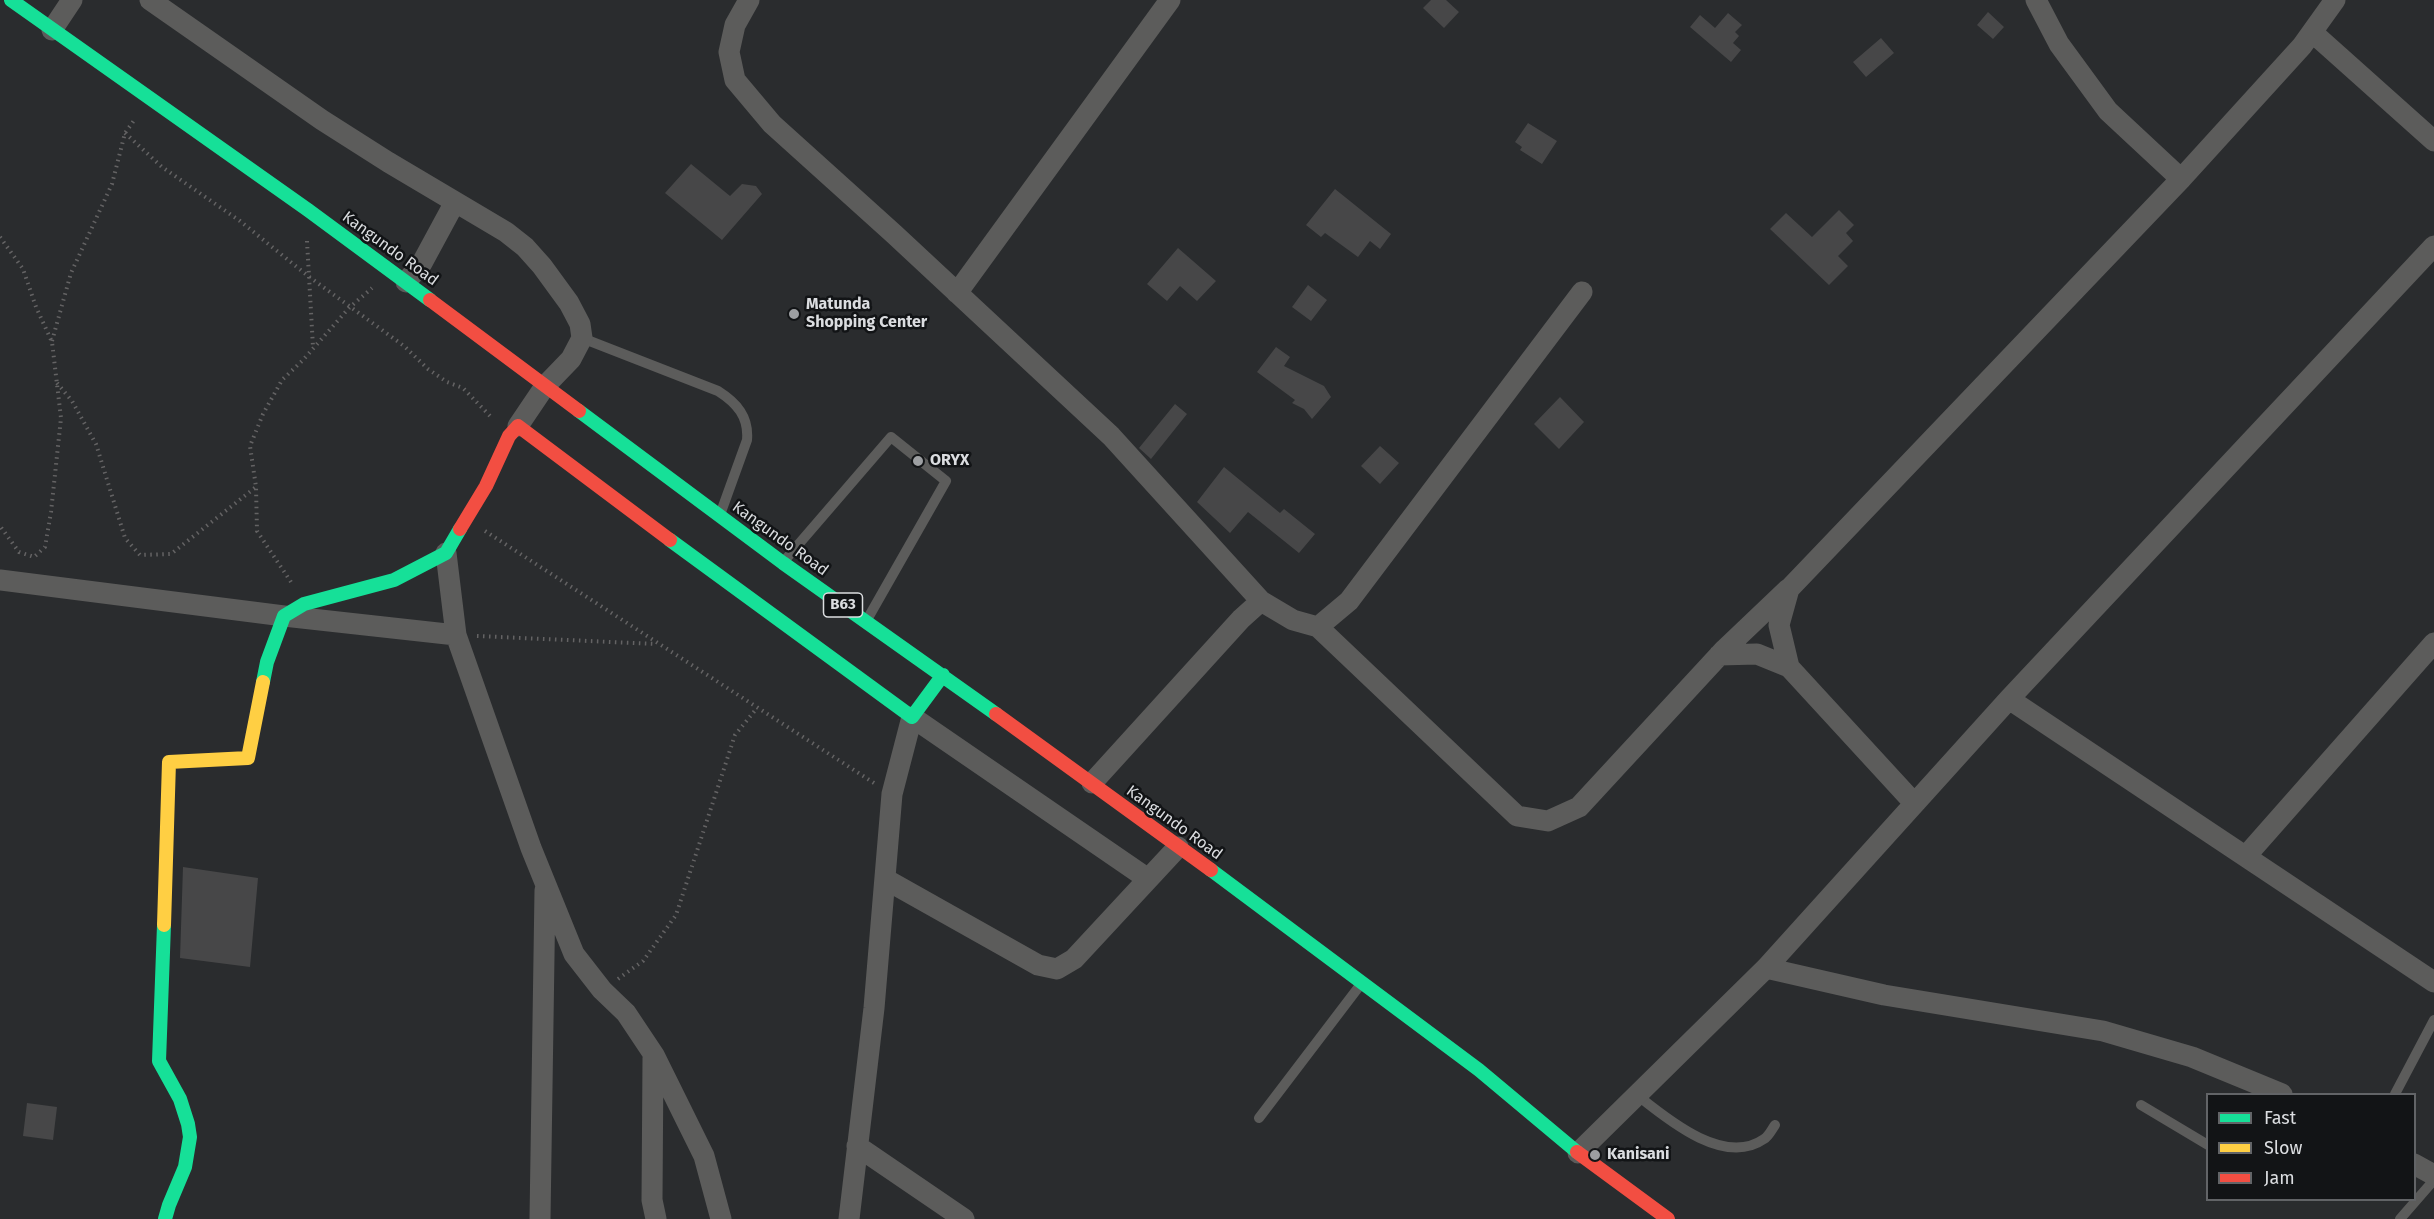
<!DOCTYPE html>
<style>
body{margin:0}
#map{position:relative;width:2434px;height:1219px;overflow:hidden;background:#2a2c2e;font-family:"Fira Sans",sans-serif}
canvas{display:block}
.legend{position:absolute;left:2206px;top:1093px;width:210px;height:108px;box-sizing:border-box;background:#121416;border:2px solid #626467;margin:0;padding:8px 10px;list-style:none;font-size:18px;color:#dbdde0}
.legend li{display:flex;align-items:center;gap:12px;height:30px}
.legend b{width:30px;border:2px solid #626467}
</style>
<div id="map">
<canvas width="2434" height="1219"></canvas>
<ul class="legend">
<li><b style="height:8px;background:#16e098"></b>Fast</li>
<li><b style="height:8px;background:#ffcf43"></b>Slow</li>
<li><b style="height:8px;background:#f24e42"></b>Jam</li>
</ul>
</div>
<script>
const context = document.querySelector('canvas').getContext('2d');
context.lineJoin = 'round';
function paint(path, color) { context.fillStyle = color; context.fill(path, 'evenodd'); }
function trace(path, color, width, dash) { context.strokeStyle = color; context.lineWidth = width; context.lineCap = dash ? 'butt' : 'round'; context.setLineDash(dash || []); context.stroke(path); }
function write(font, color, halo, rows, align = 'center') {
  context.font = font + ' "Fira Sans",sans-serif'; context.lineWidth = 5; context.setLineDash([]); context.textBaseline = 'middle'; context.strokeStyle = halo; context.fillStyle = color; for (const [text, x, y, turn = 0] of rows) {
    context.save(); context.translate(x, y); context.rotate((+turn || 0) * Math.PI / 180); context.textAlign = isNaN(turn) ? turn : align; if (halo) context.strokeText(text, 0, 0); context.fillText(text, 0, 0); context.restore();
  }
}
paint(new Path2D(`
 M1431 0H1446L1459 12 1444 28 1423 8Z
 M1988 12 2004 27 1993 39 1977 25Z
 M1728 13 1742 25 1735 32 1739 36 1733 43 1741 50 1731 62 1690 27 1700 15 1715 28Z
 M1881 38 1894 53 1866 77 1853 62Z
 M1528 123 1557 141 1542 164 1520 150 1522 147 1515 142Z
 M691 164 730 196 742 184 756 186 762 194 722 240 665 193Z
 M1335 189 1391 234 1380 249 1370 241 1358 257 1325 233 1321 237 1306 225Z
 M1839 210 1854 225 1846 233 1853 241 1838 256 1848 266 1829 285 1770 229 1786 213 1812 237Z
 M1178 248 1216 281 1197 301 1180 286 1167 301 1147 284Z
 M1308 285 1327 300 1311 321 1292 307Z
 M1276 347 1290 357 1284 366 1324 386 1331 397 1312 419 1304 409 1292 403 1295 400 1257 372Z
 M1560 397 1584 422 1559 449 1534 424Z
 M1175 404 1187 414 1151 459 1139 448Z
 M1380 446 1399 463 1380 484 1361 466Z
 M1224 467 1280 513 1284 509 1315 534 1299 553 1248 512 1230 533 1197 502Z
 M183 867 258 878 250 967 180 958Z
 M27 1103 57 1107 53 1140 23 1136Z`), '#474748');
trace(new Path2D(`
 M125 133 162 167 240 221 308 276 404 346 428 369 447 382 463 388 492 418
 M0 237 23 269 36 307 52 342 61 418 51 512 45 547 34 557 19 552 0 526
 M307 241 313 347
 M52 341 71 273 112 184 125 133 135 119
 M57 383 72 401 96 444 125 538 140 555 171 554 256 487
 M485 531 874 783
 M291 582 257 531 256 487 250 446 263 414 282 380 303 360 349 308 372 288
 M477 636 656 644
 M618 979 643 961 676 915 735 735 757 708`), '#646364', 4, [1.5, 4.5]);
trace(new Path2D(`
 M582 338 718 391C737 403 749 417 747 440L721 512
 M785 560 891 437 946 481 868 618
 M2395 1094 2434 1020
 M1637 1095C1667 1119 1724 1167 1764 1139 1769 1136 1772 1129 1775 1125
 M2141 1105 2208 1145
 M1259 1118 1361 984
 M2400 1219 2434 1180`), '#5c5c5b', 10);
trace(new Path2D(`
 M150 0 322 120 388 162 506 232 525 247 542 266 569 303 580 324 582 338 571 359 545 386 518 426
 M749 0 735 25 729 52 735 80 772 124 894 234 1111 436 1261 601 1293 620 1318 627 1349 601 1582 292
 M2036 0 2059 44 2108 111 2181 179
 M52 30 72 0
 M2312 32 2434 141
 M406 282 422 263 455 202
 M957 293 1170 0
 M446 553 456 635 531 848 574 954 602 990 626 1013 654 1055 704 1156 721 1219
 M0 580 284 616 456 635
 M1318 627 1517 816 1548 821 1579 807 1725 649 1788 589
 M1719 655 1757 654 1789 667
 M2009 699 2434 982
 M1092 783 1241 619 1261 601
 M1914 803 1789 667 1779 625 1789 589 2181 179 2302 46 2335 0
 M2246 856 2434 643
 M885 879 1038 965 1057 969 1074 959 1178 847
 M1766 968 1884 995 2103 1031 2192 1057 2282 1094
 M653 1058 652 1200 656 1219
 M857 1146 964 1219
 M1578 1153 1766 968 2009 699 2434 246
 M2414 1164 2434 1175
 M540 1219 545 890
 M849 1219 874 1008 892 794 912 717 1148 879`), '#5c5c5b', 21);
trace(new Path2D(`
 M11 0 308 210 430 300
 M579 411 783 563 996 714
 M670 540 912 717 943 675
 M263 682 267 662 284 616 304 604 394 580 446 553 460 529
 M1211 870 1479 1070 1577 1152
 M164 925 159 1061 180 1099 188 1124 190 1137 185 1167 169 1205 165 1219`), '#16e098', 14);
trace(new Path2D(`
 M164 925 169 762 248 758 263 682`), '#ffcf43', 14);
trace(new Path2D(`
 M430 300 579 411
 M460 529 486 486 509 436 518 426 670 540
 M996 714 1211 870
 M1577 1152 1668 1219`), '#f24e42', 14);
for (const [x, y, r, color] of [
 [794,314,6,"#9d9fa2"],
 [918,461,6,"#9d9fa2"],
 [1595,1155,6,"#9d9fa2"]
]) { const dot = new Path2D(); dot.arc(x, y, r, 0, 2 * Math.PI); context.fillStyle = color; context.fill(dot); trace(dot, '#121416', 2); }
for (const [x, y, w] of [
 [843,605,39]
]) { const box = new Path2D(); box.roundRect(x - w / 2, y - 12, w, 24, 4.5); context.fillStyle = '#121416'; context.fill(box); trace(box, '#dbdde0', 1.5); }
write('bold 15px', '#dbdde0', null, [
 ["B63",843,605]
]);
write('16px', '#dbdde0', '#121416', [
 ["Kangundo Road",390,249,36],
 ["Kangundo Road",780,539,36],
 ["Kangundo Road",1174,823,36]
]);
write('bold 16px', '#dbdde0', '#121416', [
 ["Matunda",806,305],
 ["Shopping Center",806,323],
 ["ORYX",930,461],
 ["Kanisani",1607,1155]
], 'left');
</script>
